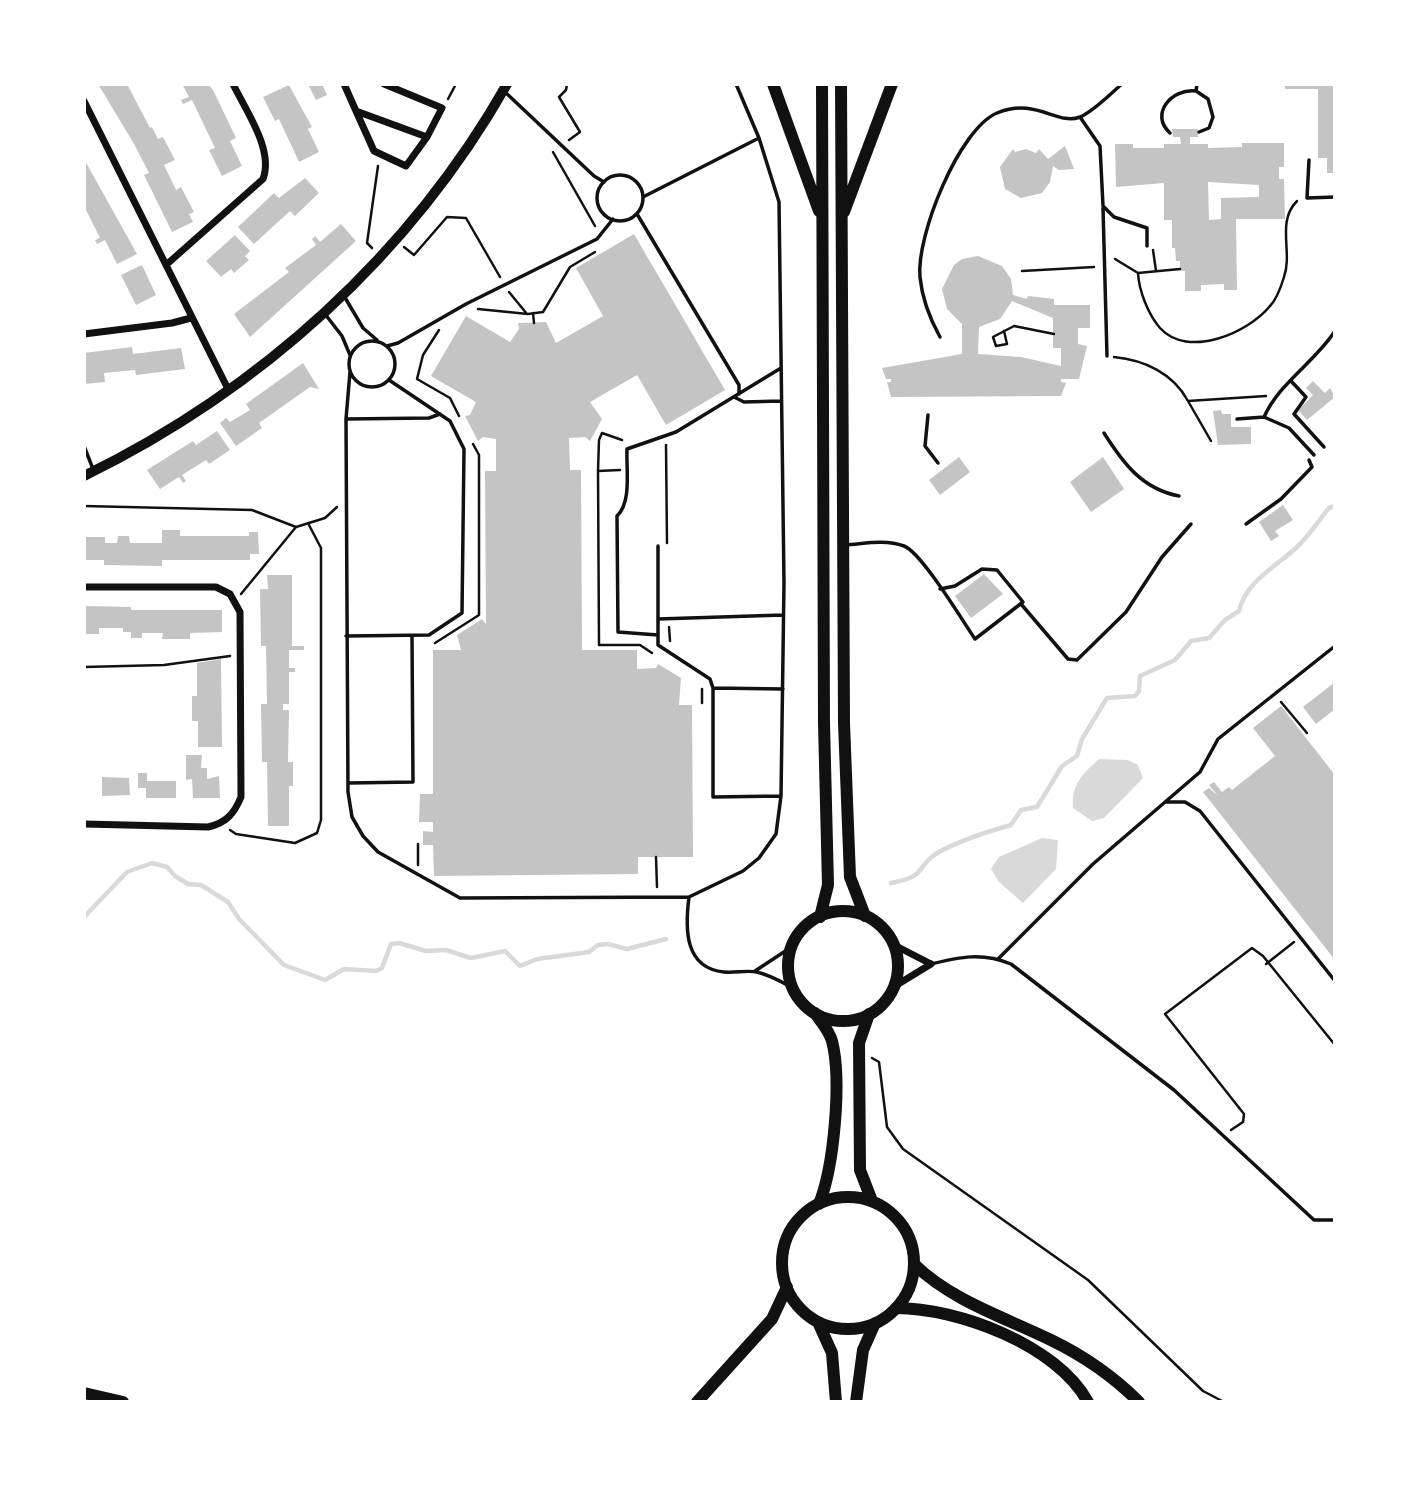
<!DOCTYPE html>
<style>
body{margin:0}
#map{position:relative;width:1419px;height:1486px;overflow:hidden;background:#fff;font-family:"Times New Roman",serif}
canvas{display:block}
.frame{position:absolute;inset:0;border:86px solid #fff;pointer-events:none}
</style>
<div id="map">
<canvas width="1419" height="1486"></canvas>
<div class="frame"></div>
</div>
<script>
const context = document.querySelector('canvas').getContext('2d');
context.lineJoin = 'round';
function paint(path, color) { context.fillStyle = color; context.fill(path, 'evenodd'); }
function trace(path, color, width, dash) { context.strokeStyle = color; context.lineWidth = width; context.lineCap = dash ? 'butt' : 'round'; context.setLineDash(dash || []); context.stroke(path); }
paint(new Path2D(`
 M1099 759 1128 760 1138 765 1143 778 1104 818 1092 821 1073 808C1071 785 1082 774 1099 759Z
 M1042 838 1058 840 1056 869 1023 903 999 882 991 869 999 857Z`), '#d9d9d9');
trace(new Path2D(`
 M891 883C930 876 914 866 939 852 961 840 986 832 1011 825L1021 810 1037 807 1062 766 1077 756 1082 739 1107 698 1135 696 1139 691 1140 676 1175 660 1191 641 1209 638 1225 620 1239 611C1246 581 1277 566 1297 547 1309 536 1319 520 1329 508L1335 506
 M84 917 127 872 152 863 167 867 175 876 188 884 201 885 228 902 239 919 284 965 325 980 344 969 376 971 382 968 391 944 399 943 426 951 446 950 471 958 505 951 520 966 537 959 589 952 598 945 608 944 627 949 666 939`), '#d9d9d9', 4.5);
paint(new Path2D(`
 M98 84H127L150 128 152 127 158 139 163 137 175 160 164 165 176 190 181 187 194 212 189 214 193 222 172 232 144 175 149 173 134 144Z
 M182 84H208L213 90 236 138 230 141 242 166 222 176 209 150 215 148 192 100 183 104 181 100 189 97Z
 M308 84H322L327 95 316 100Z
 M1285 84H1335V173H1327V158H1318V89H1285Z
 M289 85 312 127 308 129 319 152 299 162 279 119 275 121 263 97Z
 M1172 129H1198V137H1190V144H1208V148L1242 147V143H1284V167H1279V179H1284L1285 219H1236L1237 290H1224V284L1201 285V291H1185V271H1180V261H1176L1175 248H1172V220H1164V183L1116 187 1115 144H1133V148H1164V144H1181L1180 137H1173ZM1208 182 1259 185V197L1221 198V219L1209 220Z
 M1065 146 1074 169 1059 170 1053 166 1050 182 1042 193 1021 198 1005 189 1000 167 1013 149 1015 152 1026 149 1036 153 1039 149 1048 159Z
 M84 159 137 254 117 264 105 240 97 244 95 240 100 238 84 206Z
 M305 178 319 193 295 216 290 211 254 244 238 227 274 193 279 198Z
 M341 224 356 241 250 337 234 314 289 272 285 268 316 245 312 239 315 236 320 242Z
 M634 234 725 390 666 425 637 375 590 402 602 419 590 441 585 437 569 438 570 470H581L582 650H637V669L656 668 658 664 681 678 679 705H692L693 857H638V874L434 876 433 845H423V831L433 832V822H419L420 794H433V650H461L457 635 482 619 486 624 485 471H496V439L483 437 478 441 465 416 470 415 476 402 431 376 466 316 510 342 519 329 518 323 546 322 556 343 603 316 576 268Z
 M235 235 250 251 245 256 249 260 234 273 231 269 221 277 206 261Z
 M978 256 1002 266 1011 279 1013 295 1027 299 1028 296 1054 299V305H1090V328H1078V344L1087 346 1079 379H1061V382L1066 383 1061 396 891 397 887 382H891V379H886L882 368 962 354V324L947 309 942 289 954 265 962 259ZM1012 301 1053 318V348H1061V366L1021 357 978 354 979 327 1000 319Z
 M142 265 156 295 136 305 121 275Z
 M132 347 133 354 181 348 185 369 136 375 135 370 104 373 105 382 84 384V353Z
 M303 363 319 389 310 387 259 423 262 428 236 446 220 423 226 418 230 422 250 410 246 404Z
 M1313 381 1325 393 1330 388 1335 397 1307 420 1298 410 1313 395 1306 388Z
 M1221 410 1222 414H1231V427H1251V444L1218 445 1213 411Z
 M217 431 230 450 209 464 206 460 182 475 186 481 183 483 179 477 160 489 147 470 193 441 196 445Z
 M959 457 970 472 940 495 929 480Z
 M1103 457 1124 489 1091 512 1070 482Z
 M1283 505 1293 520 1275 531 1279 536 1271 541 1259 522Z
 M162 530H180V536H249V532H258L259 554H250V560H162V566L104 565V560H84V537H105V543H117L118 536H129L130 543H162Z
 M984 574 1003 594 971 618 955 596Z
 M267 575H292V646H304V650H289V668H295V672H289V704H283V710H289L288 762H293V786H289V826H268L267 762H262L261 704H267L266 646H261L260 589H268Z
 M84 606 131 607V610H222V632L190 633V639H162L163 633H142V638H131V632H123V628H99V634H86Z
 M221 659 222 747H198V721H192V696H197V663Z
 M1335 682V709L1316 724 1303 707Z
 M1281 706 1335 775V960L1203 792 1209 788 1218 796 1209 785 1214 782 1222 792 1229 787 1232 790 1275 756 1253 728Z
 M186 755H202L201 768H207V779L219 776 220 798H193L192 779 186 780Z
 M138 773H147V781H176V798H146V788H138Z
 M102 777 129 778 130 795 102 796Z`), '#c4c4c4');
trace(new Path2D(`
 M567 84 566 90 559 97 580 132 569 140
 M448 99 456 84
 M553 152 595 226
 M404 247 414 255 447 217 466 218 500 277
 M372 248 367 243 378 166
 M1153 250 1156 271
 M1115 259 1138 273
 M1180 269 1138 273C1139 291 1148 314 1160 328 1188 359 1248 333 1270 306 1277 299 1281 287 1284 277 1293 252 1276 222 1297 201
 M1022 271 1094 267
 M509 292 527 314
 M478 309 528 314 543 312 570 267 595 252
 M533 313 534 323
 M439 330 423 355 417 379 450 398 459 416
 M1004 331 1007 344 996 346 993 337 1014 326 1054 334
 M1114 357C1144 360 1173 373 1188 401L1266 396
 M1188 401 1211 441
 M666 445 667 543
 M620 470 598 471 599 440 602 433 622 440
 M598 471 599 645H640L652 653
 M84 506 252 510 296 527 325 518 337 507
 M241 594 296 527
 M669 627 670 641
 M435 643 479 615V455L473 444
 M84 667 164 665 230 656
 M702 689V703
 M1281 702 1307 733
 M230 830 236 834 295 843 317 833 321 820V548L309 525
 M656 857 657 887
 M418 865V844
 M1266 964 1294 942
 M872 1058 879 1062 887 1127 903 1149 1088 1280 1203 1391 1224 1402
 M1231 1130 1243 1122 1244 1114 1165 1014 1252 948 1263 956 1335 1045`), '#111', 2.5);
trace(new Path2D(`
 M1196 91 1208 99 1213 117 1209 128 1199 132
 M505 92 594 176 604 182
 M1080 117 1100 146 1103 206 1114 217 1147 228V246
 M1170 133C1149 114 1172 88 1196 91L1197 84
 M1309 160 1307 198 1335 197
 M597 198a23 23 0 1 1 46 0a23 23 0 1 1-46 0Z
 M643 197 759 138
 M1103 208 1107 356
 M637 214 739 385V394
 M344 296 363 328 377 340
 M325 314 342 336 350 355
 M940 337C930 319 922 298 920 277 916 236 959 129 997 113 1036 97 1057 126 1080 117 1094 111 1110 94 1122 84
 M349 364a23 23 0 1 1 46 0a23 23 0 1 1-46 0Z
 M387 346 398 343 466 304 597 239 613 219
 M350 372 346 419 348 792 352 817 363 836 378 852 460 898 689 897 743 871 759 858 776 834 781 796 784 583 779 202 759 138 736 84
 M1291 381 1306 397 1294 414 1324 447
 M734 397 744 402 781 401
 M928 415 925 446 938 463
 M1264 417 1289 428 1314 455
 M346 419 429 418 440 414
 M1237 419 1264 417C1280 382 1314 363 1335 331
 M1104 433C1123 463 1142 489 1179 496
 M84 446 93 469
 M1246 524 1281 499 1312 467 1309 460
 M845 545C864 544 884 539 904 546 921 552 962 620 975 639L1023 602 997 570 982 569 955 586 940 589
 M658 546V645L710 679 713 688V797L781 796
 M1021 604 1068 659 1077 660 1126 612 1162 557 1191 524
 M658 619 783 615
 M658 635 618 632 617 516C632 502 626 469 627 449L676 432 781 368
 M346 636 429 635 462 613 464 449 450 421 389 380
 M713 688 783 689
 M349 783 413 782 412 636
 M1166 802H1185L1200 811 1335 981
 M689 897C685 928 684 968 724 972 735 973 747 970 757 972 770 975 782 982 793 988
 M998 959 1093 864 1200 772 1218 739 1335 646
 M931 964C960 957 982 952 1011 964L1174 1090 1314 1220H1335
 M755 971 793 946`), '#111', 3.5);
trace(new Path2D(`
 M344 84 356 111 427 137 442 108 384 84
 M84 101 228 389
 M356 111 374 151 406 166 427 137
 M166 265 263 179C274 150 246 111 233 84
 M84 334 172 323 191 318
 M84 587H216L230 594 240 612 241 797C234 814 226 823 208 827L84 824
 M894 945 931 964
 M895 986 931 964`), '#111', 7);
trace(new Path2D(`
 M84 476C260 390 410 255 507 84`), '#111', 10);
trace(new Path2D(`
 M773 84 819 211
 M841 84 844 723 850 877 865 916
 M844 212 892 84
 M788 966a55 55 0 1 1 110 0a55 55 0 1 1-110 0Z
 M820 917 828 885 824 723 822 84
 M815 1013C821 1022 829 1030 832 1041 842 1080 834 1167 819 1204
 M869 1014 859 1043 860 1170 872 1201
 M782 1263a66 66 0 1 1 132 0a66 66 0 1 1-132 0Z
 M818 1322 832 1353 836 1402
 M856 1402 863 1350 875 1323`), '#111', 12);
trace(new Path2D(`
 M914 1264C952 1301 1004 1317 1051 1340 1084 1356 1113 1376 1139 1402
 M896 1308C958 1308 1057 1345 1088 1402
 M84 1393 123 1402
 M697 1402 772 1319 787 1287`), '#111', 12);
</script>
